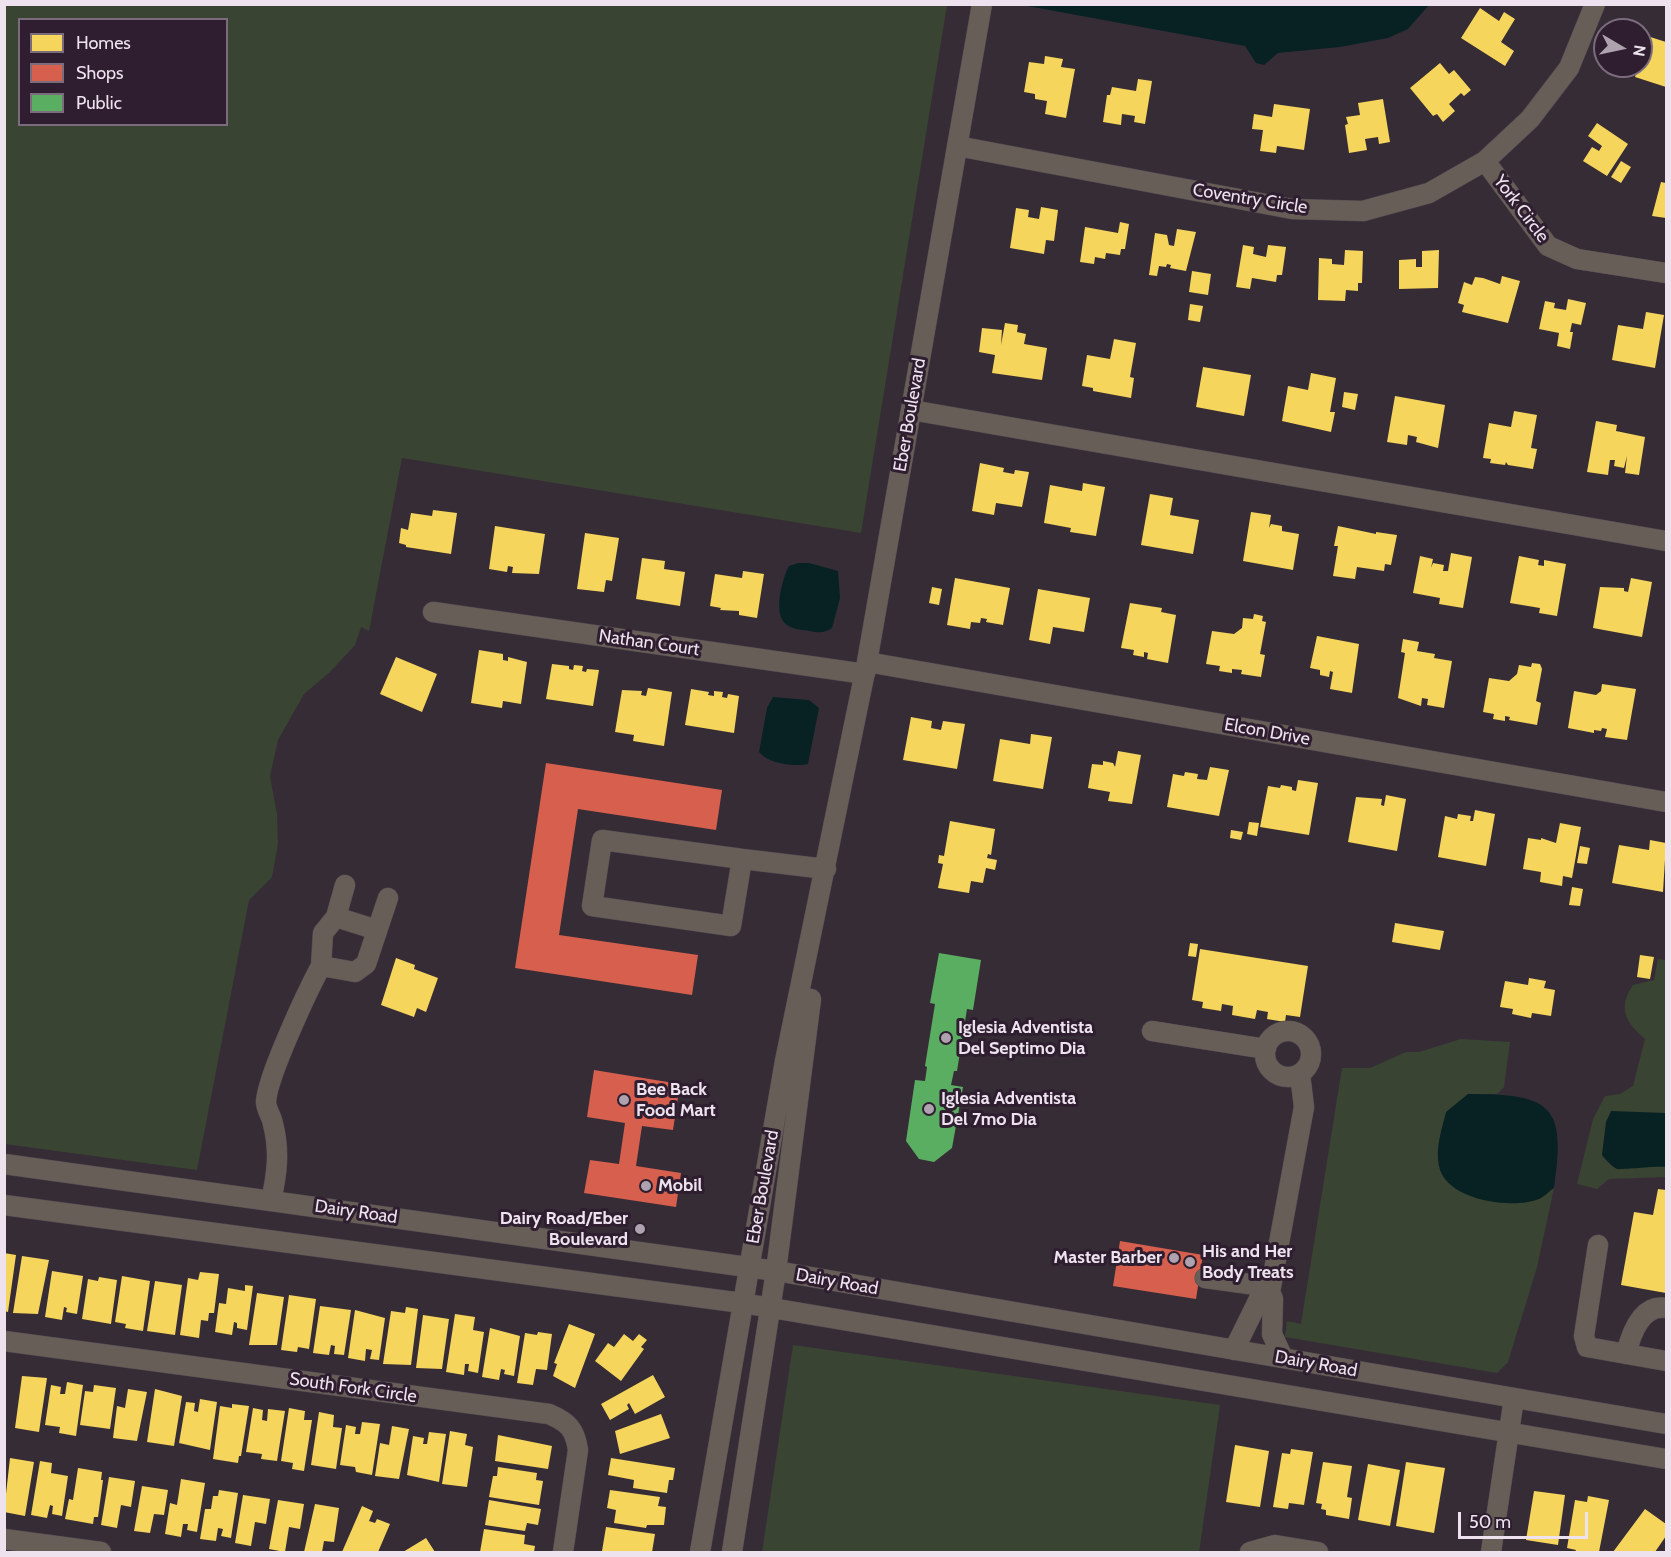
<!DOCTYPE html>
<style>
body{margin:0}
#map{position:relative;width:1671px;height:1557px;overflow:hidden;background:#362c36;font-family:Cabin,sans-serif}
canvas{display:block}
.frame{position:absolute;inset:0;border:6px solid #ede2ed;pointer-events:none}
.legend{position:absolute;left:18px;top:18px;width:210px;height:108px;box-sizing:border-box;background:#2f1e30;border:2px solid #7b6c7c;margin:0;padding:8px 10px;list-style:none;font-size:18px;color:#ede2ed}
.legend li{display:flex;align-items:center;gap:12px;height:30px}
.legend b{width:30px;border:2px solid #7b6c7c}
.north{position:absolute;left:1593px;top:18px;width:60px;height:60px;box-sizing:border-box;background:#2f1e30;border:2px solid #7b6c7c;border-radius:50%;rotate:99deg;font-size:16px;font-weight:700;line-height:24px;text-align:center;color:#ede2ed}
.north::after{content:'';display:block;margin:auto;width:21px;height:27px;background:#ada2ad;clip-path:polygon(50% 0,100% 100%,50% 72%,0 100%)}
.scale{position:absolute;left:1458px;top:1512px;width:130px;height:27px;box-sizing:border-box;border:3px solid #ede2ed;border-top:0;padding-left:8px;font-size:18px;line-height:21px;white-space:nowrap;color:#ede2ed;-webkit-text-stroke:4px #2f1e30;paint-order:stroke}
</style>
<div id="map">
<canvas width="1671" height="1557"></canvas>
<div class="frame"></div>
<ul class="legend">
<li><b style="height:16px;background:#f6d55c"></b>Homes</li>
<li><b style="height:16px;background:#d6604d"></b>Shops</li>
<li><b style="height:16px;background:#5aae61"></b>Public</li>
</ul>
<div class="north">N</div>
<div class="scale">50 m</div>
</div>
<script>
const context = document.querySelector('canvas').getContext('2d');
context.lineJoin = 'round';
function paint(path, color) { context.fillStyle = color; context.fill(path, 'evenodd'); }
function trace(path, color, width, dash) { context.strokeStyle = color; context.lineWidth = width; context.lineCap = dash ? 'butt' : 'round'; context.setLineDash(dash || []); context.stroke(path); }
function write(font, color, halo, rows, align = 'center') {
  context.font = font + ' Cabin,sans-serif'; context.lineWidth = 6; context.setLineDash([]); context.textBaseline = 'middle'; context.strokeStyle = halo; context.fillStyle = color; for (const [text, x, y, turn = 0] of rows) {
    context.save(); context.translate(x, y); context.rotate((+turn || 0) * Math.PI / 180); context.textAlign = isNaN(turn) ? turn : align; if (halo) context.strokeText(text, 0, 0); context.fillText(text, 0, 0); context.restore();
  }
}
paint(new Path2D(`
 M4 5H947L861 533 402 458 369 631 361 627 355 645 330 672 304 694 278 740 270 776 277 815 278 843 272 877 249 900 197 1170 5 1144ZM20 20H226V124H20Z
 M1658 959 1666 960V1177L1609 1179 1597 1189 1577 1184 1593 1119 1605 1096 1620 1094 1633 1086 1645 1039C1626 1023 1617 1008 1633 985L1654 980Z
 M1461 1039 1510 1042 1504 1087 1497 1094H1468L1539 1199 1554 1188 1537 1267 1508 1362 1497 1373 1285 1337 1287 1321 1301 1324 1342 1068H1370L1406 1052H1419Z
 M793 1345 1220 1405 1199 1552H762Z`), '#3a4433');
paint(new Path2D(`
 M1022 5V4L1429 5 1408 29 1388 38 1340 47 1278 53 1264 65 1256 63 1245 46Z
 M798 563H809L838 571 840 598 832 628C825 633 818 633 810 631 803 630 792 629 787 625 772 615 782 579 789 566Z
 M773 697 809 700 819 708 808 764C794 767 769 764 759 752L767 708Z
 M1468 1094C1550 1094 1567 1104 1554 1188 1549 1191 1544 1197 1539 1199 1512 1210 1445 1200 1439 1166 1435 1148 1442 1129 1446 1112Z
 M1611 1111 1666 1113V1167C1655 1166 1621 1170 1617 1169 1611 1166 1606 1160 1602 1155L1606 1122Z`), '#082224');
paint(new Path2D(`
 M1480 8 1499 21 1504 12 1515 19 1501 42 1514 51 1505 66 1461 38Z
 M1644 35 1666 42V87L1635 77 1638 67 1645 68 1649 56 1641 54Z
 M1045 56 1063 59 1061 67 1075 69 1066 118 1045 114 1047 101 1035 99V94L1024 92 1029 62 1044 64Z
 M1440 63 1449 74 1454 70 1471 90 1464 96 1461 93 1449 104 1455 111 1443 122 1437 114 1433 116 1410 88Z
 M1138 79 1152 81 1145 124 1134 122 1135 116 1122 114 1121 125 1103 122 1107 95H1110L1112 87 1136 91Z
 M1383 99 1390 142 1379 144 1378 137 1365 139 1367 150 1349 153 1345 125 1348 124 1346 117 1360 115 1358 103Z
 M1274 104 1310 109 1304 150 1277 146 1276 153 1260 151 1263 130 1252 129 1254 114 1272 117Z
 M1597 123 1628 144 1607 176 1583 161 1592 147 1599 151 1602 146 1588 136Z
 M1621 161 1631 167 1621 183 1611 177Z
 M1661 182 1666 183V218L1652 216Z
 M1041 207 1058 210 1054 241 1046 240 1044 254 1010 248 1016 208 1029 210 1028 217 1039 219Z
 M1120 222 1129 224 1125 249H1121L1120 255 1106 253 1105 259 1095 257 1094 264 1080 262 1085 227 1118 233Z
 M1177 229 1196 232 1186 271 1170 268 1171 265 1167 264 1166 267 1159 266 1157 276 1149 275 1155 233 1167 235 1169 245 1174 246Z
 M1243 245 1254 247 1253 254 1266 257 1268 245 1286 247 1282 275H1277L1276 282 1252 278 1250 289 1236 287Z
 M1345 250 1363 251 1362 283H1358V291L1346 290 1345 301 1318 300 1319 258 1332 259V264L1344 265Z
 M1439 250 1438 288 1399 289V260L1416 259V267H1422V251Z
 M1192 271 1211 274 1208 295 1189 292Z
 M1502 276 1520 281 1508 323 1462 312 1464 305 1458 303 1464 282 1472 285 1475 277 1483 278 1500 284Z
 M1568 299 1586 303 1581 325 1572 323 1570 332H1573L1570 349 1557 346 1559 333 1539 329 1545 301 1555 303 1554 308 1566 310Z
 M1190 304 1203 306 1200 322 1188 320Z
 M1646 312 1664 315 1655 368 1612 360 1618 325 1643 329Z
 M1005 323 1018 325 1017 332 1026 334 1024 344 1047 348 1042 380 992 373 995 355 979 352 982 328 1002 330 1001 345Z
 M1114 339 1136 343 1130 377 1134 378 1131 398 1093 391V388L1082 386 1087 355 1110 359Z
 M1203 367 1251 375 1244 416 1196 407Z
 M1311 373 1336 378 1330 412H1335L1331 432 1282 421 1288 386 1308 390Z
 M1344 392 1358 394 1355 410 1342 407Z
 M1395 396 1445 405 1438 448 1416 442 1417 437 1408 435 1407 445 1387 442Z
 M1514 411 1537 415 1531 448 1537 449 1533 469 1508 465 1506 462 1505 465 1490 463 1491 459 1483 458 1489 423 1511 427Z
 M1596 421 1617 425 1616 431 1645 437 1639 475 1625 473 1627 456 1624 468 1614 466 1615 460H1610L1608 475 1587 472Z
 M980 463 1004 468 1003 472 1014 474 1015 470 1029 472 1022 507 996 503 994 515 972 511Z
 M1083 483 1105 487 1096 536 1070 532 1071 528 1044 523 1050 485 1082 491Z
 M1150 494 1173 498 1170 515 1199 520 1193 554 1141 545Z
 M433 510 457 513 451 554 406 547V545L399 543 401 528 408 530 411 513 432 516Z
 M1251 512 1271 515 1269 528 1271 524 1282 526V531L1299 534 1293 570 1243 561Z
 M495 526 545 534 539 574 512 573 513 567 508 566 507 572 489 569Z
 M1338 526 1376 534V532L1397 535 1391 565 1385 564 1384 571 1357 567 1355 579 1333 576 1338 546H1334Z
 M585 533 619 538 612 581 606 580 604 592 577 589Z
 M1451 553 1472 557 1463 608 1439 604 1440 598 1413 593 1420 556 1433 559 1431 568 1433 563 1444 565 1443 571H1448Z
 M1519 556 1539 560 1538 565 1544 566V560L1566 564 1557 616 1539 613 1540 608 1510 603Z
 M642 558 665 561 664 569 685 572 680 606 636 599Z
 M743 571 764 574 757 618 739 615V611L720 610 721 608 710 606 715 574 742 578Z
 M955 578 1010 588 1003 625 986 622 987 619 981 618 980 623 971 622 970 629 947 625Z
 M1631 578 1652 582 1642 637 1593 628 1600 587 1624 588V591L1628 592Z
 M932 587 942 589 939 605 929 603Z
 M1038 589 1090 598 1084 632 1053 627 1050 644 1029 640Z
 M1130 603 1162 608 1161 612 1176 615 1168 663 1147 659 1148 653 1144 652V657L1133 655 1134 650 1121 648Z
 M1254 614 1263 616 1262 621 1266 622 1260 654 1265 655 1261 677 1241 674 1242 670 1232 669V673L1219 671 1220 666 1206 664 1212 631 1234 634 1242 628 1243 618 1253 619Z
 M1317 636 1359 644 1352 693 1330 689 1333 672 1330 671 1329 677 1320 675V670L1310 668Z
 M1403 639 1419 642 1417 651 1435 654 1434 658 1452 661 1444 708 1427 705 1428 699 1422 698 1421 706 1398 698 1405 653 1401 652Z
 M479 650 503 654V660L508 661V657L527 662 521 704 503 701 502 708 471 703Z
 M396 657 437 674 422 712 380 694Z
 M1532 663 1540 664 1542 669 1536 701 1541 703 1537 725 1509 720 1510 717 1505 716V721L1493 719 1494 714 1483 712 1489 678 1509 681 1517 674 1519 665 1531 667Z
 M552 664 569 666V669L573 670 574 665 583 666 582 671 586 672 587 669 599 670 593 706 546 699Z
 M1602 684 1636 689 1627 740 1605 737 1607 729 1602 728 1601 731 1594 730V733L1568 728 1574 691 1596 695 1601 691Z
 M648 688 672 692 664 746 633 741 634 735 615 732 622 690 642 691 641 695 646 696Z
 M691 689 709 692 708 695 714 696V691L723 692 722 697 727 698 728 694 739 696 734 733 685 725Z
 M911 717 932 721 931 728 941 730 943 721 965 724 957 769 903 760Z
 M1031 734 1052 737 1043 789 993 781 1000 739 1030 744Z
 M1118 751 1141 755 1132 804 1108 801 1110 792 1088 788 1092 764 1103 765V761L1113 763 1115 767Z
 M1210 767 1229 770 1219 816 1167 807 1173 774 1184 776 1185 772 1198 774 1197 779 1207 780Z
 M1298 780 1318 783 1309 835 1260 827 1268 786 1280 788 1281 785 1292 787V790L1296 791Z
 M1386 795 1406 799 1397 851 1348 842 1356 797 1382 799 1381 805 1384 806Z
 M1475 810 1495 814 1486 866 1438 857 1445 816 1457 819 1458 814 1471 816 1470 821H1473Z
 M950 821 995 829 991 855 988 854 987 858 997 860 995 870 986 868 983 883 971 881 969 893 938 888 943 864 938 863 939 855 944 856Z
 M1249 822 1259 823 1257 836 1247 834Z
 M1560 823 1581 827 1572 878 1563 876 1562 886 1540 882 1541 872 1523 869 1528 838 1541 840V838L1556 843Z
 M1231 830 1243 832 1241 840 1230 838Z
 M1650 840 1666 843 1663 892 1612 883 1619 845 1649 850Z
 M1580 846 1590 848 1587 864 1577 863Z
 M1572 887 1583 889 1580 906 1569 905Z
 M1395 923 1444 931 1440 950 1392 942Z
 M1190 943 1198 944 1196 957 1188 956Z
 M1200 949 1308 966 1300 1017 1286 1015 1285 1022 1267 1019 1268 1012 1257 1010 1255 1019 1232 1015 1233 1006 1222 1004 1221 1011 1202 1008 1203 1002 1192 1000Z
 M1640 955 1654 957 1650 979 1637 977Z
 M396 958 415 965 414 969 438 978 426 1012 417 1008 414 1017 381 1005Z
 M1529 978 1546 981 1544 988 1555 990 1551 1016 1532 1013 1531 1018 1512 1014 1513 1009 1500 1007 1505 981 1528 985Z
 M1658 1189 1666 1190V1293L1621 1285 1634 1212 1653 1215Z
 M4 1253 16 1255 8 1312 4 1311Z
 M22 1256 49 1260 38 1314 13 1313Z
 M52 1271 83 1276 77 1314 66 1312 67 1308 64 1307 62 1320 45 1317Z
 M200 1272 219 1274 214 1313H209L208 1321 201 1320 199 1338 180 1335 188 1278 198 1280Z
 M122 1276 150 1281 143 1331 125 1328 126 1324 115 1322Z
 M99 1277 117 1280 111 1324 82 1319 88 1279 98 1281Z
 M155 1281 182 1285 175 1335 147 1331Z
 M245 1285 253 1286 247 1330 237 1328V1323L234 1322 232 1335 215 1332 219 1303 226 1304 228 1288 245 1291Z
 M257 1293 284 1297 277 1345H249Z
 M289 1295 316 1299 309 1349 298 1347 297 1352 281 1350Z
 M320 1306 351 1310 344 1355 334 1354 335 1346 331 1345 329 1355 313 1353Z
 M406 1307 418 1309 411 1365 383 1364 391 1311 405 1313Z
 M355 1310 385 1318 379 1360 370 1359 372 1350 366 1349 365 1361 348 1358Z
 M455 1314 475 1317 473 1330 484 1332 478 1373 468 1371 469 1364H465L464 1375 446 1372Z
 M423 1315 449 1319 442 1369 416 1368Z
 M569 1324 595 1334 575 1388 553 1376 557 1364 554 1363Z
 M490 1328 520 1336 514 1376 504 1374 505 1370 501 1369 499 1380 482 1377Z
 M538 1332 552 1334 547 1370 536 1369 533 1385 517 1383 525 1333 537 1335Z
 M624 1334 633 1341 639 1334 647 1340 641 1347 644 1349 621 1381 595 1361 608 1343 614 1347Z
 M653 1375 665 1397 635 1414 629 1403 627 1405 629 1409 610 1420 601 1404Z
 M22 1376 47 1378 39 1432 15 1428Z
 M67 1382 83 1385 76 1436 59 1433 60 1427 45 1425 51 1385 61 1387 60 1394H65Z
 M94 1385 116 1388 110 1429 80 1425 85 1391 93 1392Z
 M128 1389 147 1392 137 1441 113 1438 117 1406 125 1408Z
 M155 1389 182 1396 174 1446 147 1442Z
 M200 1399 217 1402 210 1450 179 1443 186 1402 195 1403 194 1411 198 1412Z
 M232 1404 249 1406 241 1456H239L238 1463 213 1459 220 1406 232 1408Z
 M253 1408 263 1410 262 1420 267 1421 268 1409 285 1411 277 1461 261 1459 262 1454 246 1452Z
 M289 1408 305 1411 304 1420H312L304 1471 292 1469 293 1463 281 1461Z
 M319 1412 334 1415 333 1427 342 1428 336 1469 311 1465Z
 M661 1414 670 1438 620 1454 615 1431Z
 M362 1422 380 1424 372 1475 356 1472 355 1467 340 1465 346 1425 356 1427 355 1434H360Z
 M392 1426 409 1429 399 1479 375 1476 380 1443 389 1445Z
 M450 1431 467 1434 465 1445 473 1447 467 1487 442 1484Z
 M429 1432 446 1434 439 1482 407 1475 413 1436 424 1438 423 1444H427Z
 M498 1435 552 1446 548 1469 495 1461Z
 M1235 1445 1269 1451 1260 1507 1226 1502Z
 M1291 1449 1313 1452 1304 1505 1289 1503 1288 1509 1273 1507 1282 1453 1290 1454Z
 M10 1458 34 1462 25 1516 4 1512Z
 M611 1458 675 1468 673 1480H669L667 1493 633 1488 634 1480 608 1475Z
 M40 1461 52 1463 51 1473 68 1476 62 1516 52 1514 53 1506 50 1505 47 1518 31 1515Z
 M1323 1462 1352 1466 1347 1497 1352 1498 1349 1519 1326 1515V1510L1321 1509 1322 1504 1316 1503Z
 M1406 1462 1445 1468 1434 1533 1396 1526Z
 M1368 1464 1400 1470 1390 1526 1358 1520Z
 M498 1467 537 1473 536 1480 543 1481 539 1505 489 1497 493 1476H497Z
 M78 1468 102 1472 101 1480H103L98 1517H94L93 1524 65 1519 69 1499 73 1500Z
 M109 1477 135 1481 131 1507 121 1505 117 1528 101 1525Z
 M181 1479 205 1483 197 1532 187 1530 188 1524H183L181 1537 165 1534 170 1503 177 1505Z
 M142 1486 168 1490 164 1515 154 1514 150 1533 134 1531Z
 M219 1490 238 1493 231 1538 221 1536 223 1529 218 1528 216 1541 200 1539 205 1509H211L213 1496H218Z
 M610 1490 660 1497 658 1506 666 1507 664 1525H647L646 1528 614 1523 616 1510 607 1508Z
 M1534 1491 1565 1495 1558 1545 1526 1540Z
 M243 1495 270 1499 266 1524 255 1522 251 1546 235 1543Z
 M1588 1496 1609 1500 1599 1552H1575L1576 1550 1567 1548 1575 1500 1587 1502Z
 M278 1500 304 1504 300 1529 289 1527 285 1552 269 1549Z
 M489 1500 541 1509 538 1525 527 1523 525 1531 485 1525Z
 M315 1504 339 1508 334 1542 324 1541 322 1552H304Z
 M362 1506 373 1511 369 1521 375 1523 377 1519 390 1524 378 1552H342Z
 M1645 1509 1666 1524V1536L1655 1552H1613Z
 M606 1527 655 1534 652 1552 602 1551Z
 M484 1529 525 1535 524 1544 535 1546 534 1552H480Z
 M426 1538 435 1552H403Z`), '#f6d55c');
paint(new Path2D(`
 M546 763 722 790 716 830 578 809 559 935 698 955 692 995 515 968Z
 M594 1070 680 1084 673 1130 642 1126 636 1166 681 1173 676 1207 584 1193 590 1160 619 1164 625 1123 587 1117Z
 M1120 1241 1203 1255 1196 1299 1113 1286Z`), '#d6604d');
paint(new Path2D(`
 M939 953 981 960 973 1010 967 1009 957 1071H954L951 1085 963 1087 952 1148 934 1162 919 1159 906 1141 915 1080 925 1081 927 1067 925 1066 935 1004 930 1003Z`), '#5aae61');
const minor = new Path2D(`
 M957 146 1292 209 1363 211 1429 193 1485 161 1530 119 1569 68 1595 4
 M1485 161 1548 246 1577 259 1666 273
 M911 410 1666 541
 M433 612 865 674
 M867 662 1666 802
 M742 859 602 840 592 906 731 926 742 859 826 869
 M336 917 377 930
 M321 966 323 933 336 917 345 885
 M1152 1031 1266 1049
 M1265 1054a23 23 0 1 1 46 0a23 23 0 1 1-46 0Z
 M4 1164 776 1271 1666 1424
 M271 1201C277 1174 280 1151 273 1124 272 1117 266 1109 266 1102 267 1077 308 990 321 966L355 972 366 964 388 898
 M4 1205 742 1303 1666 1459
 M1598 1245 1584 1336 1587 1347 1666 1361
 M1205 1278 1271 1287
 M1270 1292 1304 1107 1300 1074
 M4 1341 549 1414C568 1422 575 1429 578 1450L563 1552
 M1234 1350 1261 1295 1270 1292 1273 1299 1272 1334 1283 1358
 M1626 1354C1631 1334 1641 1304 1666 1308
 M4 1539 101 1552
 M700 1552 785 1061 867 662 982 4
 M732 1552 776 1271 811 999
 M1250 1552 1275 1545 1318 1552
 M1491 1552 1514 1398`);
trace(minor, '#524a52', 21);
trace(minor, '#675e57', 20);
for (const [x, y, r, color] of [
 [946,1038,6,"#ada2ad"],
 [624,1100,6,"#ada2ad"],
 [929,1109,6,"#ada2ad"],
 [646,1186,6,"#ada2ad"],
 [640,1229,6,"#ada2ad"],
 [1174,1258,6,"#ada2ad"],
 [1190,1262,6,"#ada2ad"]
]) { const dot = new Path2D(); dot.arc(x, y, r, 0, 2 * Math.PI); context.fillStyle = color; context.fill(dot); trace(dot, '#2f1e30', 2); }
write('18px', '#ede2ed', '#2f1e30', [
 ["Coventry Circle",1250,199,9],
 ["York Circle",1521,209,53],
 ["Eber Boulevard",910,415,-80],
 ["Nathan Court",649,643,8],
 ["Elcon Drive",1267,732,10],
 ["Eber Boulevard",763,1187,-80],
 ["Dairy Road",356,1212,8],
 ["Dairy Road",837,1282,10],
 ["Dairy Road",1316,1364,10],
 ["South Fork Circle",353,1388,8]
]);
write('bold 18px', '#ede2ed', '#2f1e30', [
 ["Iglesia Adventista",958,1028],
 ["Del Septimo Dia",958,1049],
 ["Bee Back",636,1090],
 ["Food Mart",636,1111],
 ["Iglesia Adventista",941,1099],
 ["Del 7mo Dia",941,1120],
 ["Mobil",658,1186],
 ["Dairy Road/Eber",628,1219,"right"],
 ["Boulevard",628,1240,"right"],
 ["His and Her",1202,1252],
 ["Body Treats",1202,1273],
 ["Master Barber",1162,1258,"right"]
], 'left');
</script>
